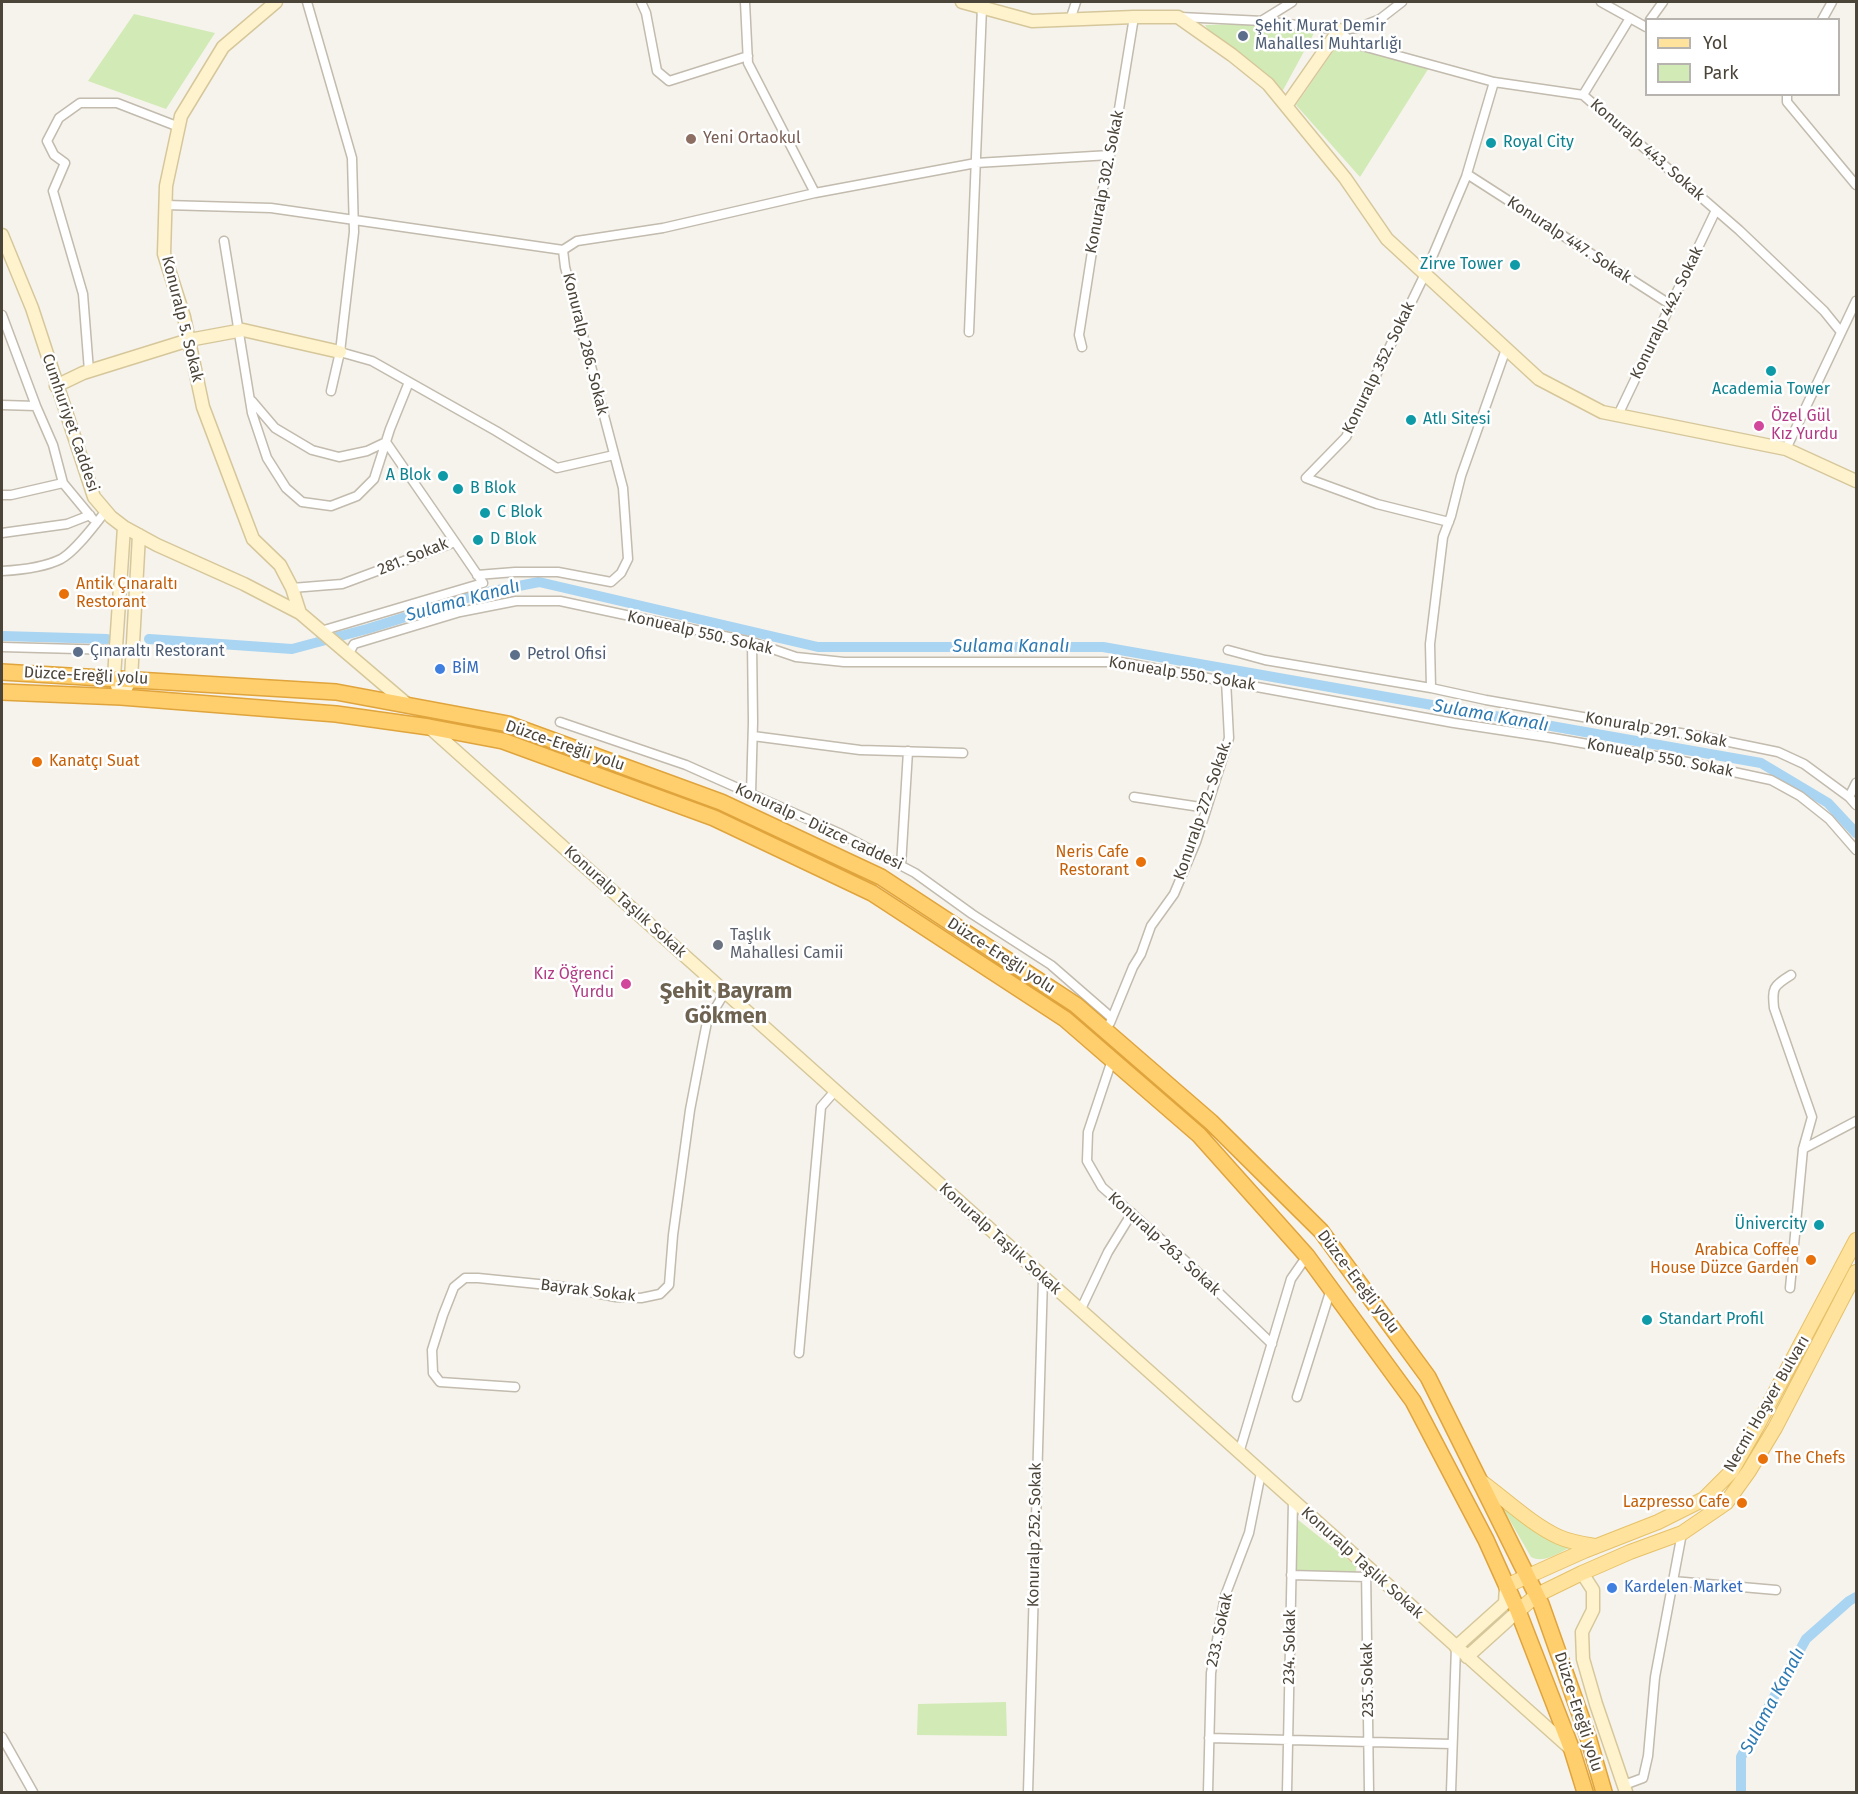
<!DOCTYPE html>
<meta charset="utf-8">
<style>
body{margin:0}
#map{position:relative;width:1858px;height:1794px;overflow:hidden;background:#f6f3ec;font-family:"Fira Sans",sans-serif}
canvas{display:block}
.frame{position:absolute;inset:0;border:3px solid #4b4439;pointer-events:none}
.legend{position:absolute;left:1645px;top:18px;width:195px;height:78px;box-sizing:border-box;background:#fff;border:2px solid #b7b4b0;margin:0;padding:8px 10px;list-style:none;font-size:18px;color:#4b4439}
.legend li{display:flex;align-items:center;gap:12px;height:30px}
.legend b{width:30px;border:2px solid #b7b4b0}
</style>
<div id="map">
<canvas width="1858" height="1794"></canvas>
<div class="frame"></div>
<ul class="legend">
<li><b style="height:8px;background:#ffe39c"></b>Yol</li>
<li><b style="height:16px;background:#d2eab5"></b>Park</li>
</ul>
</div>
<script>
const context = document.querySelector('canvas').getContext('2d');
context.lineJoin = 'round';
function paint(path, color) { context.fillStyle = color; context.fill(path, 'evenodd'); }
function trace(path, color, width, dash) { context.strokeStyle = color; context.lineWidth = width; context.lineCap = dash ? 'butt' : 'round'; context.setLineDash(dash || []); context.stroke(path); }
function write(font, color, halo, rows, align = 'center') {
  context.font = font + ' "Fira Sans",sans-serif'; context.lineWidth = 5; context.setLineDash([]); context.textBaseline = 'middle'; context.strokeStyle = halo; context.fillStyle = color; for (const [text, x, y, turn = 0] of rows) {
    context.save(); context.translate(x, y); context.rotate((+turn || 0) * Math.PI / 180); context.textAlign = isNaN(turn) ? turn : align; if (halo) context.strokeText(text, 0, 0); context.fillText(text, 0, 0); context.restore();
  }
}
paint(new Path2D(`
 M134 14 215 33 166 109 88 81Z
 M1247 24 1274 26 1314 33 1282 92 1262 70 1210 33 1205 25Z
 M1339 43 1430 66 1360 177 1296 105Z
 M1501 1505 1573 1546C1560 1552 1545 1564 1531 1557Z
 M1297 1519 1356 1566V1573L1297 1571Z
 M1006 1702 1007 1736 917 1735 918 1704Z`), '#d2eab5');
trace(new Path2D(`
 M2 636 107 639
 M149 639 292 649 367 629 483 593 539 582 818 647H1103L1761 763 1828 803 1856 833
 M1741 1792V1757L1806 1639 1849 1601 1856 1597`), '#a9d4f2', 10);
const street = new Path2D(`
 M307 2 352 158 354 232 340 352 331 391
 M641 2 646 13 657 71 669 81 748 56
 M1601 2 1646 27
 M1180 17 1263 21 1339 30 1357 28 1380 19 1402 2
 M1070 20 1076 2
 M1263 20 1292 2
 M1650 20 1663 2
 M1822 20 1832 2
 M1338 31 1355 44 1494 82 1583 95 1739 230 1824 311 1841 332
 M1787 94V102L1856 185
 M1583 95 1630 18
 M1467 174 1671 305
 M815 193 976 163 1110 155
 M166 205 271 208 563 250
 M224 241 252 413 267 458 286 488 302 502 331 506 357 496 374 479 390 429 409 382
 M2 315 36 406
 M969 332 982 7
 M1082 347 1079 335 1098 213 1119 109 1134 17
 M340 352 372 361 496 431 557 468 614 455
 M89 371 83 294 53 191 65 163 54 155 47 141 59 118 80 103H117L179 127
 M252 401 275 428 312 450 339 457 367 451 386 442 455 542 342 584 292 588
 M2 405 36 406 53 445 63 483 11 495H2
 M1618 415 1716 210
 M1786 449 1856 301
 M63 483 92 518
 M1449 522 1377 504 1306 478 1346 437 1425 274 1466 177 1494 82
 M2 533 67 524 90 515
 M2 571C21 570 43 568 61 559 76 551 95 524 106 511
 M477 575 515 572H558L611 582 621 573 628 559 623 488 565 267 563 250 577 241 663 228 815 193 748 63 745 2
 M321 631 483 583 455 542
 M2 647 116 650
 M1228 650 1265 660 1431 688 1486 700 1594 719 1705 737 1778 752 1804 764 1849 797 1856 805
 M348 655 354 644 460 612 516 601H560L752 642 796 657 844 662H1120L1454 723 1553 738 1673 759 1771 780 1800 796 1829 819 1856 850
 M1431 688 1430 644 1443 537 1451 516 1461 476 1506 349
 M560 722 686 765 841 834 915 873 972 914 1051 965 1112 1018
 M753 736 860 750 963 753
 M751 794 753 722 752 642
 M1134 797 1207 808
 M1849 797 1856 783
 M901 866 908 751
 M1110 1023 1133 967 1141 954 1151 926 1174 894 1196 842 1229 738 1226 680
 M1112 1060 1088 1132 1087 1161 1102 1187 1189 1264 1272 1344
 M1803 1149 1856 1121
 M1790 1288 1803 1149 1812 1117 1774 1008C1772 988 1773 986 1791 975
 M1080 1311 1108 1252 1132 1213
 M799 1353 821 1107 835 1091
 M515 1387 440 1382 433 1373 432 1350 443 1315 454 1287 465 1278H478L558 1286 616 1297 641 1298 660 1294 669 1285 673 1235 690 1110 703 1042 707 1022 725 992
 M1297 1397 1331 1289
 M1239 1453 1291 1279 1307 1256
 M1366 1567 1369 1792
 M1291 1575 1367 1577
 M1673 1581 1682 1533
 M2 1737 33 1792
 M1209 1738 1452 1744
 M1624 1785 1643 1778 1648 1756 1655 1677 1673 1581 1776 1590
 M1028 1792 1043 1278
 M1208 1792 1211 1673 1225 1596 1249 1533 1261 1473
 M1287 1792 1293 1501
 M1451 1792 1456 1647`);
const secondary = new Path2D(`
 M276 2 223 47 181 116 166 186 164 254 184 317 203 407 234 489 253 539 280 565 292 588 300 613
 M962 2 1032 21 1134 17H1178L1232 55 1268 84 1345 178 1387 239 1539 379 1602 412 1786 449 1856 481
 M1286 106 1339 30
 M2 235 32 308 94 497 111 517 124 527 157 545 244 584 300 613 408 705
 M56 386 83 373 189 340 243 330 340 352
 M124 527 114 677 121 697 131 679 139 535
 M429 727 1571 1749
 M1582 1573 1593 1590V1610L1582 1632 1583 1659 1596 1704 1626 1792
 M1456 1647 1505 1603 1506 1586
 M1467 1657 1518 1611`);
const primary = new Path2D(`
 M1479 1480C1503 1497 1532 1525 1559 1537 1570 1542 1583 1544 1595 1546
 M1506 1586 1584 1551 1658 1522 1704 1499 1731 1472 1760 1421 1856 1240
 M1518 1611 1537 1595 1582 1573 1630 1552 1682 1533 1726 1503 1749 1471 1775 1428 1856 1272`);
const highway = new Path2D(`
 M2 672 336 692 508 724 721 802 881 877 1076 1005 1211 1122 1321 1231 1428 1377 1541 1604 1588 1737 1604 1792
 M2 692 121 697 336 714 429 727 503 741 714 818 872 893 1065 1019 1199 1135 1307 1256 1413 1401 1486 1540 1518 1611 1572 1750 1585 1792`);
trace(street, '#c2bbae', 11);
trace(secondary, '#d6c79b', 15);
trace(primary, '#e6c16a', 16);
trace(highway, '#e0a43c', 18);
trace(street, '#fff', 8);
trace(secondary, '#fff3cd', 12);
trace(primary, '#ffe39c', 14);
trace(highway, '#ffcf6e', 15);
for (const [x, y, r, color] of [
 [1243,36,6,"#5c6f8a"],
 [691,139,6,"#8d6e63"],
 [1491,143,6,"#0f9aa8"],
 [1515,265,6,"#0f9aa8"],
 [1771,371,6,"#0f9aa8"],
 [1411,420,6,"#0f9aa8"],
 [1759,426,6,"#d1479c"],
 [443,476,6,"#0f9aa8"],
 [458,489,6,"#0f9aa8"],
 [485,513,6,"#0f9aa8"],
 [478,540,6,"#0f9aa8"],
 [64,594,6,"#e8710a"],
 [78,652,6,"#5c6f8a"],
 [515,655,6,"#5c6f8a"],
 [440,669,6,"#3f7fe0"],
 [37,762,6,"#e8710a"],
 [1141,862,6,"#e8710a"],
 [718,945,6,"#6b7280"],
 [626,984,6,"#d1479c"],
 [1819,1225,6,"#0f9aa8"],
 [1811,1260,6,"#e8710a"],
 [1647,1320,6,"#0f9aa8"],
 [1763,1459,6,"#e8710a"],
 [1742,1503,6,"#e8710a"],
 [1612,1588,6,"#3f7fe0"]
]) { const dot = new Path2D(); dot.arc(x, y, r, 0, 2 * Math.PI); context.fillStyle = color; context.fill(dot); trace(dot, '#fff', 2); }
write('16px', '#4e5e75', '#fff', [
 ["Şehit Murat Demir",1255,27],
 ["Mahallesi Muhtarlığı",1255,45],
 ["Çınaraltı Restorant",90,652],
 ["Petrol Ofisi",527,655]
], 'left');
write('16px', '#785e54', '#fff', [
 ["Yeni Ortaokul",703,139]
], 'left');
write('16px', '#0d838f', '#fff', [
 ["Royal City",1503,143],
 ["Zirve Tower",1503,265,"right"],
 ["Academia Tower",1771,390,"center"],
 ["Atlı Sitesi",1423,420],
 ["A Blok",431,476,"right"],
 ["B Blok",470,489],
 ["C Blok",497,513],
 ["D Blok",490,540],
 ["Ünivercity",1807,1225,"right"],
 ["Standart Profil",1659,1320]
], 'left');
write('16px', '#4b4439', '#fff', [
 ["Konuralp 443. Sokak",1647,150,41],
 ["Konuralp 302. Sokak",1105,182,-79],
 ["Konuralp 447. Sokak",1569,240,33],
 ["Konuralp 442. Sokak",1667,313,-64],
 ["Konuralp 5. Sokak",182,319,76],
 ["Konuralp 286. Sokak",585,344,76],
 ["Konuralp 352. Sokak",1379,368,-64],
 ["Cumhuriyet Caddesi",70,423,71],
 ["281. Sokak",413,557,-22],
 ["Konuealp 550. Sokak",700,633,13],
 ["Konuealp 550. Sokak",1182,674,9],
 ["Düzce-Ereğli yolu",86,676,3],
 ["Konuralp 291. Sokak",1656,730,10],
 ["Düzce-Ereğli yolu",565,746,19],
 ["Konuealp 550. Sokak",1660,758,11],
 ["Konuralp 272. Sokak.",1203,810,-71],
 ["Konuralp - Düzce caddesi",819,827,25],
 ["Konuralp Taşlık Sokak",625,902,42],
 ["Düzce-Ereğli yolu",1001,956,33],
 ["Konuralp Taşlık Sokak",1000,1239,42],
 ["Konuralp 263. Sokak",1164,1244,42],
 ["Düzce-Ereğli yolu",1358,1282,53],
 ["Bayrak Sokak",588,1291,7],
 ["Necmi Hoşver Bulvarı",1767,1404,-60],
 ["Konuralp 252. Sokak",1035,1535,-89],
 ["Konuralp Taşlık Sokak",1362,1563,42],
 ["233. Sokak",1220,1630,-78],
 ["234. Sokak",1290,1647,-89],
 ["235. Sokak",1368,1680,-91],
 ["Düzce-Ereğli yolu",1578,1712,72]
]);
write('16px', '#b23c85', '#fff', [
 ["Özel Gül",1771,417],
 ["Kız Yurdu",1771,435],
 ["Kız Öğrenci",614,975,"right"],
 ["Yurdu",614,993,"right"]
], 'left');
write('16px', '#c56008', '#fff', [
 ["Antik Çınaraltı",76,585],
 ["Restorant",76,603],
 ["Kanatçı Suat",49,762],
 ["Neris Cafe",1129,853,"right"],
 ["Restorant",1129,871,"right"],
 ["Arabica Coffee",1799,1251,"right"],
 ["House Düzce Garden",1799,1269,"right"],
 ["The Chefs",1775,1459],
 ["Lazpresso Cafe",1730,1503,"right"]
], 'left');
write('16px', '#366cbe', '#fff', [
 ["BİM",452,669],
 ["Kardelen Market",1624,1588]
], 'left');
write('16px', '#5b616d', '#fff', [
 ["Taşlık",730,936],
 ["Mahallesi Camii",730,954]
], 'left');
write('italic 18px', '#2e7ab2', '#fff', [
 ["Sulama Kanalı",463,601,-15],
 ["Sulama Kanalı",1011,647],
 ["Sulama Kanalı",1491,716,10],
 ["Sulama Kanalı",1773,1701,-62]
]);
write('bold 22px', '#6e6250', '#fff', [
 ["Şehit Bayram",726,992],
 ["Gökmen",726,1017]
]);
</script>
